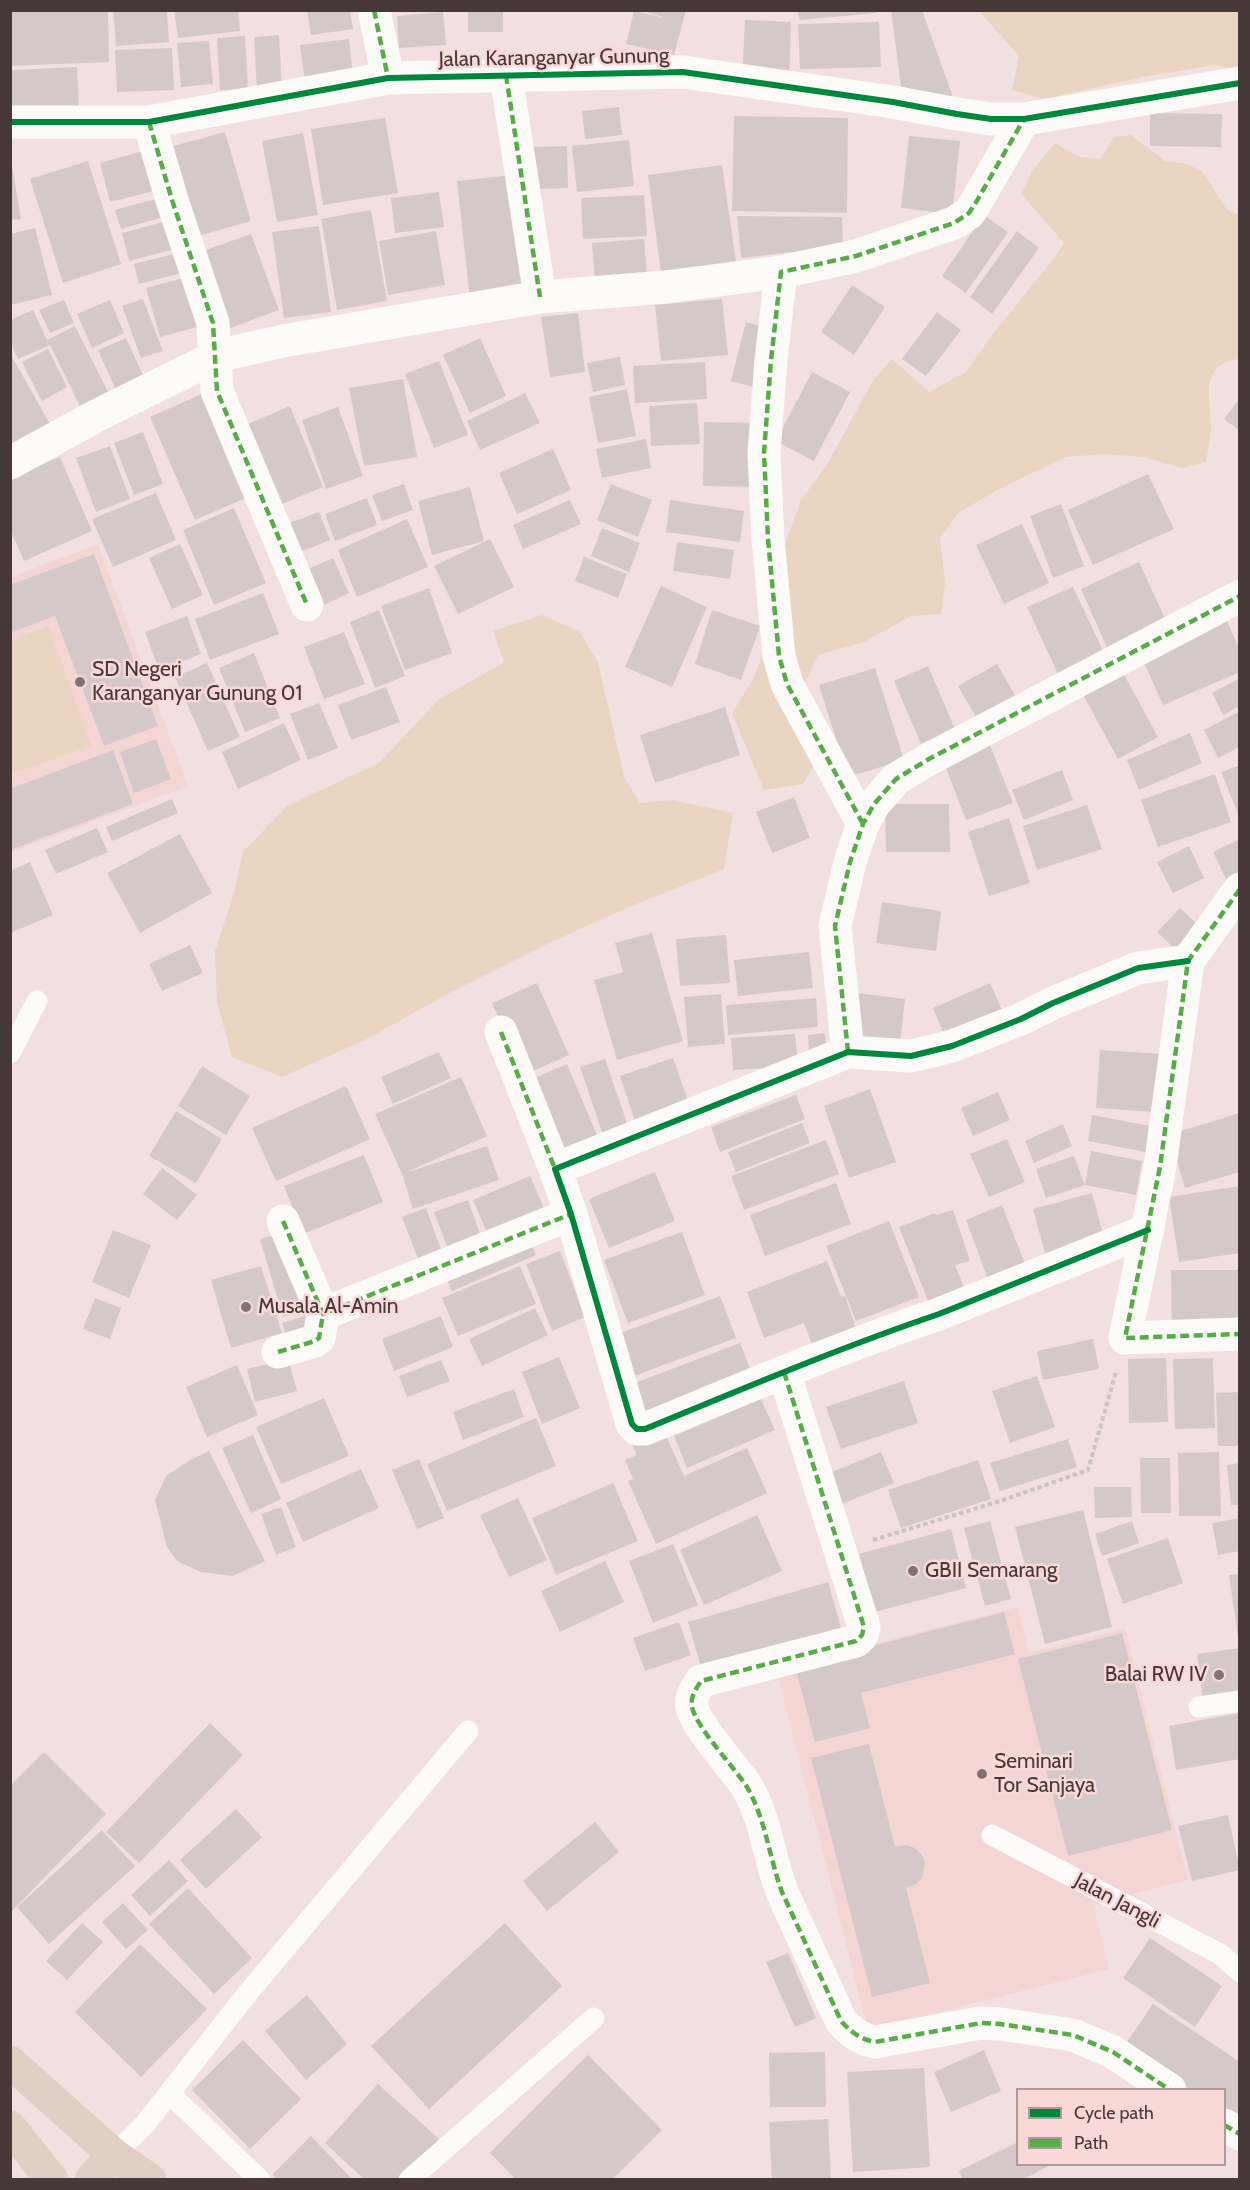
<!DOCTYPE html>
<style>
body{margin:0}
#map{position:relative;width:1250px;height:2190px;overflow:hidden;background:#f1e0df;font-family:Cabin,sans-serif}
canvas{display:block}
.frame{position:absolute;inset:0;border:12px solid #453837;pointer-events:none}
.legend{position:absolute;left:1016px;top:2088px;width:210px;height:78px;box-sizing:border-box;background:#f9d9d7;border:2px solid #b19997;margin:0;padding:8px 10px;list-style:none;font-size:18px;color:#453837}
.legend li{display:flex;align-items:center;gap:12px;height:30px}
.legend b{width:30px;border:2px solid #b19997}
</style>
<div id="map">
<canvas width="1250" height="2190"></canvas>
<div class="frame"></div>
<ul class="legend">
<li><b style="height:8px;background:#00873e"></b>Cycle path</li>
<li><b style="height:8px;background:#56ac45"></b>Path</li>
</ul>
</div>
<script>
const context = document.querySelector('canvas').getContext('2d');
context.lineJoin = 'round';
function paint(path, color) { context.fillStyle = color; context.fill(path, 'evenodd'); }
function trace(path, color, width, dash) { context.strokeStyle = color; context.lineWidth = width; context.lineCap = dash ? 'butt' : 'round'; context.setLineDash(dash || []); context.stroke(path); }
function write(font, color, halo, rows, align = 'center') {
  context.font = font + ' Cabin,sans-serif'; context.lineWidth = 5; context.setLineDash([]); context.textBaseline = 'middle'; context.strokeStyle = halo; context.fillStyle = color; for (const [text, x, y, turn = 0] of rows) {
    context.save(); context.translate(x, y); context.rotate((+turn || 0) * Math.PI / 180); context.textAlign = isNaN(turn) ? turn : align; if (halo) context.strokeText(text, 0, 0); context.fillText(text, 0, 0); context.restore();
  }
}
paint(new Path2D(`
 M98 544 188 786 11 852V577Z
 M1018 1607 1029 1653 1125 1629 1188 1880 1093 1904 1109 1969 868 2030 776 1669Z`), '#f3d6d3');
paint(new Path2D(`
 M979 11H1239V70L1215 65 1142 77 1044 99 1012 90 1019 56Z
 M1131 135 1165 161 1187 164 1202 171 1227 210 1240 215 1239 359C1198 364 1211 400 1211 429 1210 440 1208 451 1206 462L1182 468 1144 457 1105 454 1066 457 999 489 958 513 940 539 945 583 941 614 911 616 864 642 818 655 804 685 822 752 803 784 764 790 732 713 752 681 775 625 780 558 801 500 828 463 872 382 892 359 929 392 966 372 992 335 1055 257 1064 243 1021 194 1032 171 1055 143 1079 157 1101 159 1114 137Z
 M542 615 580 632 598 662 624 777 640 803 672 800 733 813 724 869 629 907 551 942 451 992 365 1040 282 1077 232 1057 217 1002 215 951 234 893 243 852 287 806 379 763 438 700 504 662 493 631Z
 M49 626 91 746 11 774V640Z`), '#e9d5c2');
paint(new Path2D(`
 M10 10H108L109 62 10 66Z
 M113 10H167L169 42 116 46Z
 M174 10H238L240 31 178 38Z
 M307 10H350L353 29 311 35Z
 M468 10H503V32H468Z
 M641 10H686L674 55 626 44 634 11 669 19Z
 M797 10H875L876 13 800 20Z
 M891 10H922L955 103 902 94Z
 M443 12 446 45 399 48 397 16Z
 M745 20 791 22 789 82 742 80Z
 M879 22 881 67 800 69 798 24Z
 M279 35 282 89 257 91 254 37Z
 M245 36 248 89 220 90 217 38Z
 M349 39 353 76 305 82 300 45Z
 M209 41 213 84 181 87 177 43Z
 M172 48 174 90 117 92 115 50Z
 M77 67 79 110 10 113V70Z
 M619 107 622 135 585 139 582 111Z
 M1150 113 1222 114 1221 147 1150 146Z
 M734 116 848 118 847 213 732 211Z
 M385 118 398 193 323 205 311 129Z
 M225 132 251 221 191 238 166 148Z
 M303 133 318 215 277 222 262 141Z
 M909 136 960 141 952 214 901 208Z
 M629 140 634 186 577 192 572 146Z
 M567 146 568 188 532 189 531 147Z
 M154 148 165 188 110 202 100 163Z
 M88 161 121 264 63 283 30 179Z
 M12 165 21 219 10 220V166Z
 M722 165 736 262 661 272 648 175Z
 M513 175 527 293 470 299 457 181Z
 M439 192 444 227 395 233 391 198Z
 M644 195 647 236 583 239 581 198Z
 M163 197 168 216 121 229 115 210Z
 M371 210 387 301 337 310 321 219Z
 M984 215 1008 232 966 293 942 276Z
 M737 216 842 217 843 246 741 258Z
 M167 221 175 249 129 261 122 233Z
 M319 226 331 312 284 318 272 232Z
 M35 228 52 295 10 305V234Z
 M436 231 445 285 388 295 379 241Z
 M1017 231 1039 248 992 314 970 297Z
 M251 234 279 310 222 331 195 254Z
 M644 239 647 277 595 282 592 243Z
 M181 252 186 272 139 284 134 264Z
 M195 275 208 324 160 337 146 288Z
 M852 285 885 307 854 355 821 332Z
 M143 299 163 351 141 358 122 306Z
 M722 299 728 355 661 361 655 305Z
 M64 300 74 323 50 333 39 310Z
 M110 300 124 333 92 348 77 314Z
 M33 310 47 340 75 326 109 394 81 408 50 345 18 359 10 342V320Z
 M937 312 961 330 926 376 902 359Z
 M578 313 585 372 550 377 541 317Z
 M746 322 772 329 758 388 731 381Z
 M126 338 147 384 119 397 98 350Z
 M480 338 506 396 470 413 443 355Z
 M48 349 67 387 42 401 22 362Z
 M10 353 51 426 10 448Z
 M620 357 625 385 593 392 587 363Z
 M439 361 468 435 434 448 405 374Z
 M705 362 707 399 635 403 633 366Z
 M812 372 850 392 814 461 776 441Z
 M403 379 417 457 364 466 349 388Z
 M627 389 636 436 598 443 589 397Z
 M211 390 257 493 195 520 150 417Z
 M525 393 540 423 480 450 467 421Z
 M1240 398V431L1224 419Z
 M697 403 700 444 651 446 649 406Z
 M290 406 323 487 270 509 236 429Z
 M338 407 363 476 326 489 302 420Z
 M704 422 760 423 759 487 703 486Z
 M143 432 163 484 134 495 114 443Z
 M646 439 651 468 602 478 596 449Z
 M110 446 130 499 96 512 76 458Z
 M553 449 571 490 517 514 499 473Z
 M60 457 92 531 24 561 10 529V478Z
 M1148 474 1174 529 1093 565 1068 510Z
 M404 484 413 510 382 521 372 495Z
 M611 484 652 500 638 537 597 520Z
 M470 487 484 541 432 555 418 501Z
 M156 493 176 540 113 567 92 519Z
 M367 498 377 525 335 541 325 514Z
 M570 500 581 524 523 549 513 525Z
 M670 500 744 511 740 542 666 532Z
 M1061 504 1084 566 1053 578 1030 516Z
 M234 508 266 583 214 605 183 530Z
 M319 512 330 540 293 555 281 526Z
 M407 519 428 567 357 597 338 550Z
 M1022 524 1049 583 1004 604 976 545Z
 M602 528 640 543 629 572 591 556Z
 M490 539 514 587 458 614 434 566Z
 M677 542 734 550 730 579 673 571Z
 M180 544 203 595 172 609 149 558Z
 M94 554 158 726 104 746 55 616 10 633V585Z
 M584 557 627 574 618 598 575 581Z
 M333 558 349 593 313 610 297 574Z
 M1139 562 1167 623 1108 650 1081 589Z
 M661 586 707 607 672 687 625 667Z
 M1073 587 1105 655 1059 676 1027 607Z
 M429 588 452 653 405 670 381 606Z
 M263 593 279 634 210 660 195 619Z
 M379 610 405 676 375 688 350 622Z
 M712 610 760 626 741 680 695 664Z
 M1224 614 1240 651V672L1163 705 1139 651Z
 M187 616 201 654 159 670 145 632Z
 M344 632 365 684 324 699 304 647Z
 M254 653 280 718 245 732 219 668Z
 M207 663 240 737 208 751 175 677Z
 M997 664 1019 702 980 724 958 686Z
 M928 666 955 729 921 744 894 681Z
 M875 668 904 760 848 777 819 685Z
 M1121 669 1158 737 1118 759 1081 691Z
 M1240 678V706L1223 715 1212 693Z
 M386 687 400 722 351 740 338 705Z
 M319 703 338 748 308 760 290 714Z
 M725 707 740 755 655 783 640 735Z
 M1240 711V747L1218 758 1204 730Z
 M284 723 301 760 238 789 222 752Z
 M1190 733 1202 763 1139 790 1127 760Z
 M156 739 171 779 134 793 120 752Z
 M990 745 1013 803 966 820 944 763Z
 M113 750 133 804 10 850V789Z
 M1240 765V816H1239L1221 772Z
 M1062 770 1073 800 1024 820 1012 790Z
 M1215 774 1231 822 1158 847 1141 800Z
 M794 797 810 838 772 853 756 812Z
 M172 799 178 813 112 841 106 827Z
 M885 804H949L950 852H886Z
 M1087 805 1102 849 1037 870 1023 826Z
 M1009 818 1030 883 989 896 968 832Z
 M97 828 108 852 56 874 45 850Z
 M180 834 212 893 140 933 107 873Z
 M1240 839V872L1226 879 1213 852Z
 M1189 846 1204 878 1173 893 1157 862Z
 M30 862 53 915 10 933V871Z
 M882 902 941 911 936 951 876 943Z
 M1180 908 1203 930 1180 954 1157 932Z
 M652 933 683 1041 617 1060 594 980 623 972 615 943Z
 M726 935 730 983 680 986 676 939Z
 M190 945 203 973 162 991 149 964Z
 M809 952 813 988 738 996 734 960Z
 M537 983 569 1055 524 1075 492 1003Z
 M990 983 1006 1019 948 1044 933 1008Z
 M858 993 905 999 900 1044 853 1038Z
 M721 994 725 1044 688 1047 684 997Z
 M816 998 818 1027 728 1035 726 1005Z
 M825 1033 827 1056 809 1057 808 1035Z
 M795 1034 798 1066 733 1070 731 1038Z
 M1100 1050 1160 1054 1155 1112 1096 1108Z
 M439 1052 451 1078 393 1104 381 1077Z
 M673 1058 690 1106 636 1124 620 1076Z
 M605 1059 630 1132 605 1141 580 1067Z
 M567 1064 599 1140 559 1156 527 1081Z
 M202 1066 250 1096 226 1135 178 1106Z
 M461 1077 487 1136 405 1173 487 1146 499 1180 413 1209 402 1174 375 1114Z
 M346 1086 370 1139 276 1181 252 1128Z
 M870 1089 896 1162 849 1178 824 1106Z
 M998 1092 1010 1120 973 1136 961 1108Z
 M796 1095 805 1119 720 1152 711 1127Z
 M176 1111 222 1139 196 1183 149 1156Z
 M1239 1113 1240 1172 1185 1188 1169 1135Z
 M1092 1115 1150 1126 1146 1152 1088 1141Z
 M802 1123 810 1143 736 1172 728 1152Z
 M1063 1124 1072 1146 1034 1163 1025 1141Z
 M1007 1139 1025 1182 989 1197 970 1154Z
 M826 1140 839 1174 744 1210 731 1176Z
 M1091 1151 1142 1161 1136 1195 1085 1185 1046 1198 1036 1169 1074 1156 1085 1185Z
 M364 1155 383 1202 303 1234 284 1186Z
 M162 1168 197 1195 177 1220 143 1194Z
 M655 1172 675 1221 609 1248 589 1199Z
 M530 1176 549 1220 492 1244 473 1200Z
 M836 1183 851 1224 765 1256 750 1215Z
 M1240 1186V1253L1179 1262 1169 1197Z
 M1092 1193 1105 1241 1046 1257 1033 1209Z
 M468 1200 484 1245 451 1257 434 1212Z
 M1002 1205 1025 1264 988 1279 966 1220Z
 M426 1208 443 1255 420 1264 402 1217Z
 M953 1210 970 1261 955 1265 966 1292 930 1306 899 1227 935 1213 936 1215Z
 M889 1221 919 1297 856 1321 826 1246Z
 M113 1230 151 1245 129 1298 92 1282Z
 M285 1232 308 1309 283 1317 260 1239Z
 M682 1232 705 1295 628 1323 604 1260Z
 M528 1235 536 1255 452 1291 443 1271Z
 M560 1251 585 1317 552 1331 526 1264Z
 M827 1261 841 1297 845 1296 860 1340 816 1355 804 1323 764 1338 747 1292Z
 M261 1266 282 1333 231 1348 211 1280Z
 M520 1266 536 1304 458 1336 442 1298Z
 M1171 1270H1240V1331H1172Z
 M720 1296 736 1338 626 1379 610 1337Z
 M95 1298 121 1308 110 1339 83 1329Z
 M535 1308 548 1335 482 1366 469 1339Z
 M307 1315 314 1335 288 1343 282 1323Z
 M441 1316 453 1347 394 1371 382 1339Z
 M1093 1339 1099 1369 1043 1380 1037 1351Z
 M740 1343 753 1376 640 1420 627 1386Z
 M559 1357 580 1408 542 1424 522 1372Z
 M1166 1358 1168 1422 1129 1423 1128 1359Z
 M1213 1358 1215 1428 1175 1429 1173 1359Z
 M288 1359 297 1391 255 1402 247 1369Z
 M441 1360 450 1381 407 1397 399 1376Z
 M237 1365 258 1415 207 1437 186 1387Z
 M1037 1376 1055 1427 1010 1443 992 1391Z
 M904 1381 918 1423 841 1449 826 1407Z
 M514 1389 524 1417 463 1440 453 1412Z
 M1240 1392V1446H1218L1216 1393Z
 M324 1398 349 1456 281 1484 256 1427Z
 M761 1399 775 1430 687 1468 674 1436Z
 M536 1418 556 1466 447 1511 427 1464Z
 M663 1429 684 1476 747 1448 767 1493 656 1544 628 1481 633 1479 625 1460 637 1455 631 1443Z
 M253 1435 281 1499 251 1513 222 1448Z
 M1068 1439 1077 1467 1000 1491 990 1463Z
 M209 1451 265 1561 233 1576 201 1572 177 1561 167 1547 155 1500 166 1476 190 1460Z
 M881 1452 894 1483 837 1506 825 1475Z
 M1219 1452 1221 1516H1179L1178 1453Z
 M1140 1458H1170L1171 1513H1141Z
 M419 1459 444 1518 417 1529 392 1470Z
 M978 1460 991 1499 901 1528 888 1490Z
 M1240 1463V1505H1231L1227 1465Z
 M361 1469 379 1508 303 1542 286 1503Z
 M613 1483 638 1541 556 1575 532 1518Z
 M1094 1487H1131L1132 1517 1095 1518Z
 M518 1498 547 1560 509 1577 480 1515Z
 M281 1507 296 1547 276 1555 261 1514Z
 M1083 1510 1112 1627 1045 1644 1015 1527Z
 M757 1515 782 1571 704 1605 680 1550Z
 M1240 1518V1551L1218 1555 1212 1523Z
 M990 1521 1011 1599 985 1606 964 1528Z
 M1132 1521 1139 1543 1102 1556 1095 1534Z
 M951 1529 966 1588 875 1612 859 1554Z
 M1168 1538 1183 1583 1123 1604 1107 1559Z
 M673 1544 698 1605 653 1623 629 1561Z
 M605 1561 624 1602 560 1632 541 1591Z
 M1240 1574V1637H1238L1229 1575Z
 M828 1582 843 1635 703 1674 688 1622Z
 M1004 1612 1015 1654 861 1693 870 1728 815 1742 795 1666Z
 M679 1622 691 1655 645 1671 633 1638Z
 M1122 1633 1172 1830 1068 1856 1018 1659Z
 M1240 1648V1696L1203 1701 1197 1654Z
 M1240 1713V1759L1176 1770 1169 1726Z
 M210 1723 243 1755 139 1863 106 1832Z
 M869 1744 895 1847 907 1845 915 1848 921 1854 925 1862 922 1878 916 1884 906 1888 930 1983 872 1997 811 1758Z
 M44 1752 106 1814 10 1913V1786Z
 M236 1809 262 1837 206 1889 180 1860Z
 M1228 1815 1240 1870 1192 1881 1178 1826Z
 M595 1822 619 1852 547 1911 523 1881Z
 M102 1830 135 1866 49 1944 17 1907Z
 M169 1860 188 1881 150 1916 131 1895Z
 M188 1888 252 1958 214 1994 149 1924Z
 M123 1903 148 1930 126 1949 102 1922Z
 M82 1923 103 1942 67 1980 46 1961Z
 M505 1923 562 1986 429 2109 371 2046Z
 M1150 1938 1222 1986 1195 2027 1123 1978Z
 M140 1944 207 2009 141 2077 75 2012Z
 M788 1953 816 2018 795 2027 766 1962Z
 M307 1995 347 2044 306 2080 265 2031Z
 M1153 2004 1240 2062V2118L1224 2116V2090H1186L1123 2048Z
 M243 2040 301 2099 250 2149 192 2090Z
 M984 2050 1001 2091 951 2112 934 2072Z
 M825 2052 826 2107H770L769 2053Z
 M588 2055 662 2130 612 2180H516L490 2153Z
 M924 2068 930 2167 853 2172 847 2072Z
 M378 2084 439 2139 402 2180H365L325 2143Z
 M828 2119 831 2180H772L769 2122Z
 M311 2136 353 2180H278L273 2174Z
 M1018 2142V2164H1053L1022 2180H963L959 2171Z`), '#d5c8c9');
trace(new Path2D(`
 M873 1540 1000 1501 1088 1470 1116 1372`), '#cac4c4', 4, [4.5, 3]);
trace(new Path2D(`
 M10 1053 37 1001
 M1199 1707 1240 1701
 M992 1835 1220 1954 1240 1972
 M169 2093 260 2180
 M114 2155 145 2124 247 1994 468 1731
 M409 2180 594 2018`), '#fdfafa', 21);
trace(new Path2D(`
 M374 10 388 78
 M506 75 540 297
 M10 122H149L388 78 683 72 893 102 957 114 991 119H1024L1240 83
 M149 122 172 200 213 323 217 391 307 605
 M781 272 771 360 764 453 768 539 779 656 787 684 863 824
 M10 463 98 415 217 356 283 341 540 297 665 287 781 272 856 256 954 223 969 213 975 204 1024 119
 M1240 889 1188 961 1160 1167 1125 1338 1240 1334
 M501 1032 555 1169
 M848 1052 835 926 850 862 863 824 874 804 896 779 929 759 1240 596
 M283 1221 323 1314 571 1214
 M1148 1230 939 1314C839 1348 742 1389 645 1429H637L632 1424 571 1214 555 1169 848 1052 911 1056 952 1046 1021 1019 1053 1003 1138 968 1188 961
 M278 1352 315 1341 319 1338 323 1314
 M784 1372 864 1627 862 1635 856 1641 701 1681C696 1689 690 1697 692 1707 696 1727 734 1767 747 1787 766 1820 769 1857 782 1892L841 2021C851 2032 860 2039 875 2042L981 2023 1000 2024 1073 2035 1113 2052 1170 2090
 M1224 2125 1240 2134`), '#fdfafa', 33);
trace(new Path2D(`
 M10 2062 114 2155 150 2180
 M10 2127 52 2180
 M91 2180 114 2155`), '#e0cfc4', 33);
trace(new Path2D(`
 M374 10 388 78
 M506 75 540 297
 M149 122 172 200 213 323 217 391 307 605
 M863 824 787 684 779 656 768 539 764 453 771 360 781 272 856 256 954 223 969 213 975 204 1024 119
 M1240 889 1188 961 1160 1167 1125 1338 1240 1334
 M501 1032 555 1169
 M848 1052 835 926 850 862 863 824 874 804 896 779 929 759 1240 596
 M283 1221 323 1314 571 1214
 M278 1352 315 1341 319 1338 323 1314
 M784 1372 864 1627 862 1635 856 1641 701 1681C696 1689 690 1697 692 1707 696 1727 734 1767 747 1787 766 1820 769 1857 782 1892L841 2021C851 2032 860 2039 875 2042L981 2023 1000 2024 1073 2035 1113 2052 1170 2090
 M1224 2125 1240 2134`), '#56ac45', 4.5, [9, 4.5]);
trace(new Path2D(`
 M10 122H149L388 78 683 72 893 102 957 114 991 119H1024L1240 83
 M1148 1230 939 1314C839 1348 742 1389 645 1429H637L632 1424 571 1214 555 1169 848 1052 911 1056 952 1046 1021 1019 1053 1003 1138 968 1188 961`), '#00873e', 6);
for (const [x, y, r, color] of [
 [80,682,6,"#817372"],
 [246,1307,6,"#817372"],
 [913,1571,6,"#817372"],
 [1219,1675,6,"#817372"],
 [982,1774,6,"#817372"]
]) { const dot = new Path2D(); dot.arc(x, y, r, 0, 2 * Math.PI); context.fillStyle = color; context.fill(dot); trace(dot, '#f9d9d7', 2); }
write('21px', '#453837', '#f9d9d7', [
 ["Jalan Karanganyar Gunung",554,58,-1],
 ["Jalan Jangli",1117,1901,28]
]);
write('21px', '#453837', '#f9d9d7', [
 ["SD Negeri",92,670],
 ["Karanganyar Gunung 01",92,694],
 ["Musala Al-Amin",258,1307],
 ["GBII Semarang",925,1571],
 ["Balai RW IV",1207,1675,"right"],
 ["Seminari",994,1762],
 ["Tor Sanjaya",994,1786]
], 'left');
</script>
